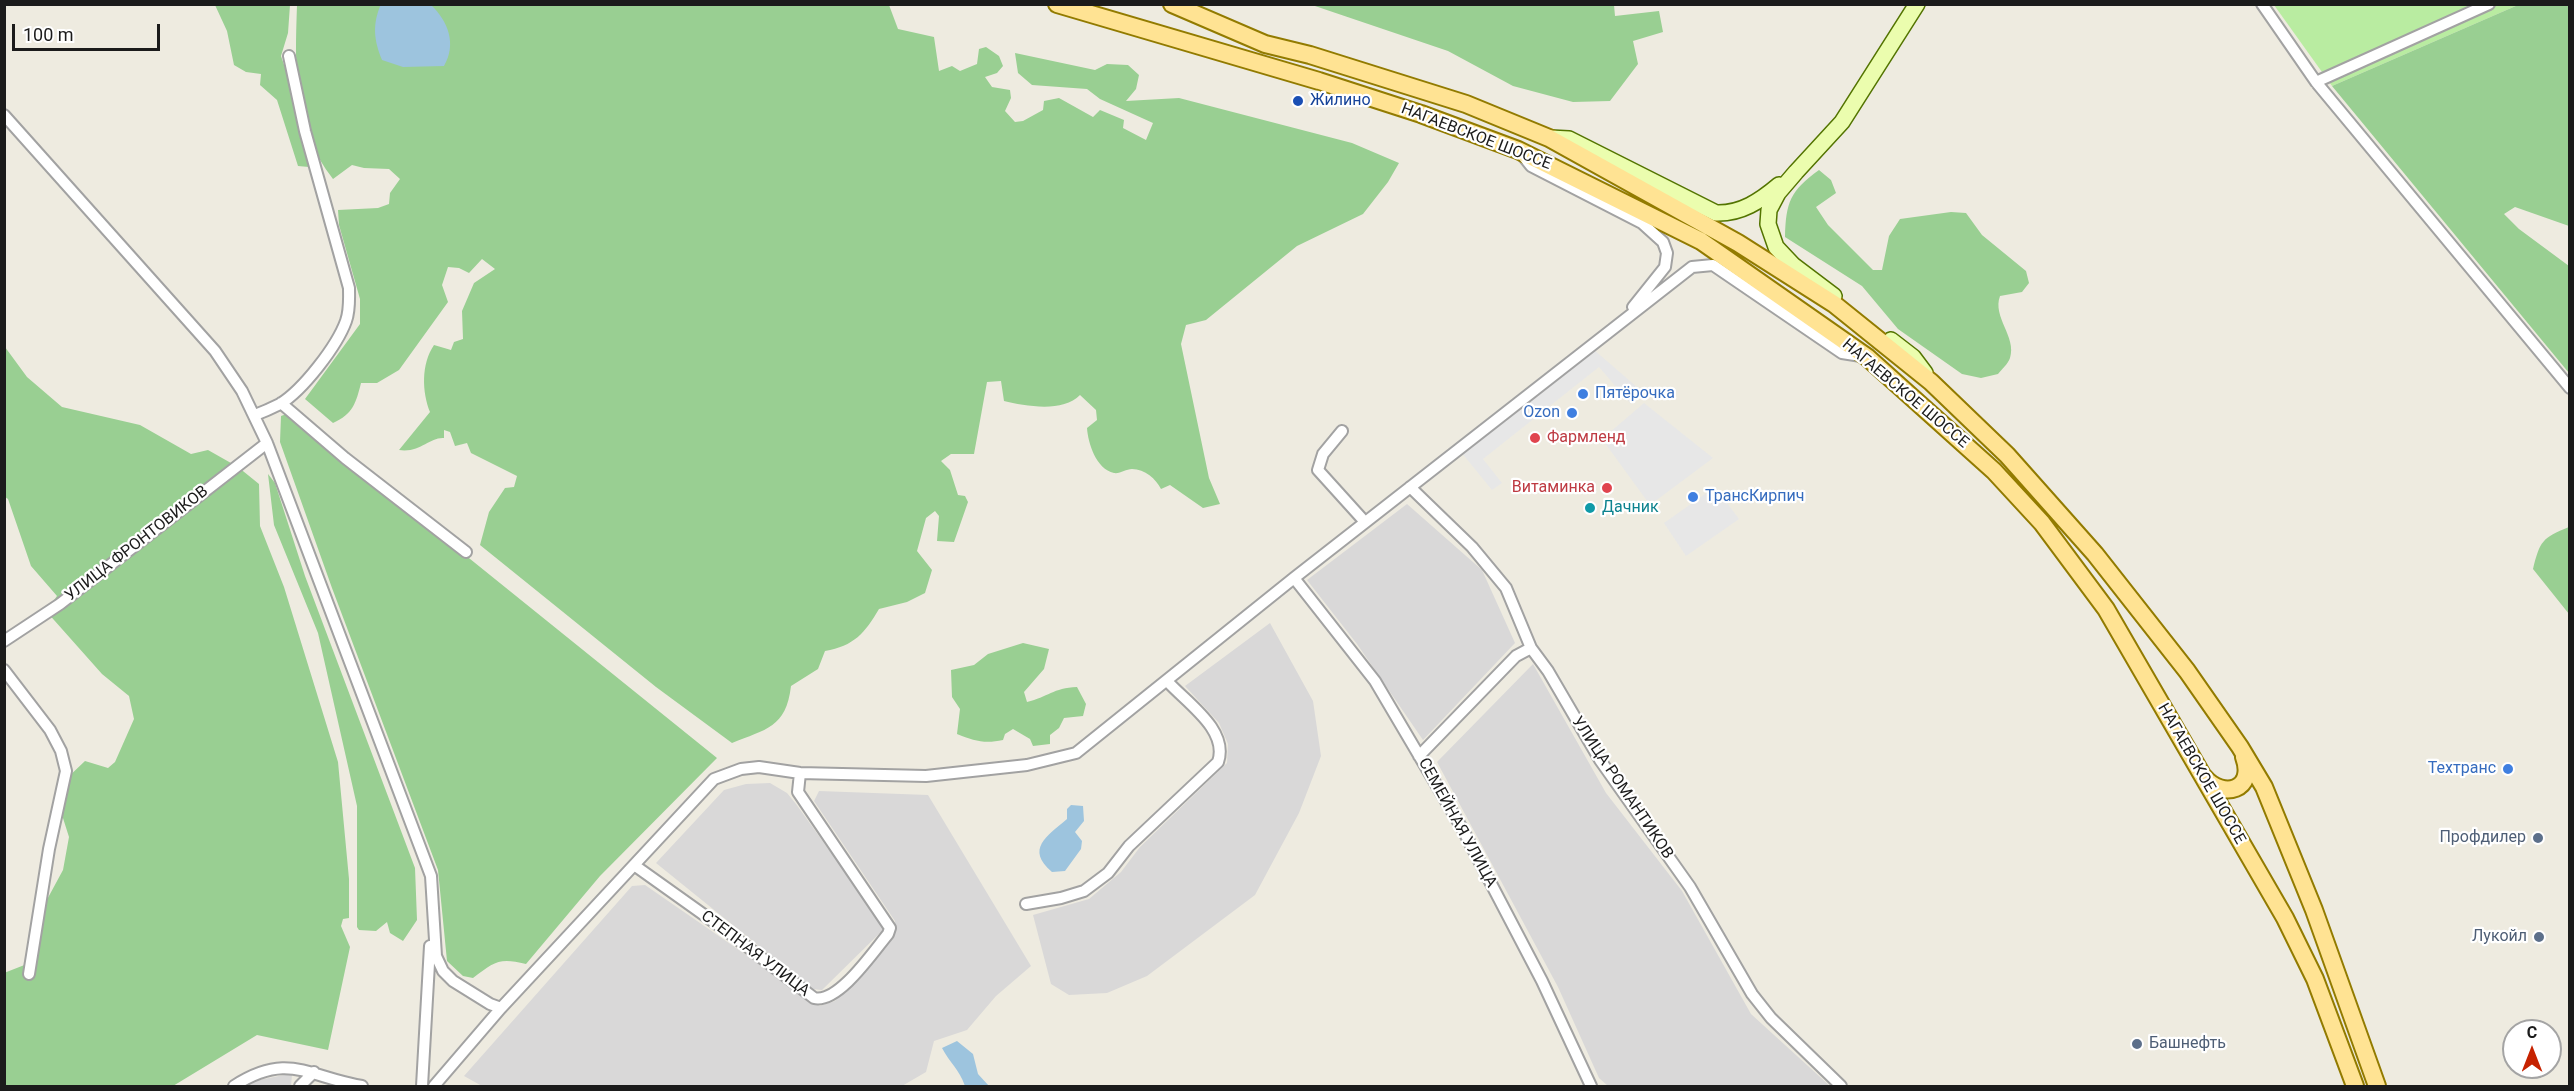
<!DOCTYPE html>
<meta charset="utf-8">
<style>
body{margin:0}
#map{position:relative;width:2574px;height:1091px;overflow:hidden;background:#eeebe0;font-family:Roboto,sans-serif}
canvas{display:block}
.frame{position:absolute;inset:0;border:6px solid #1b1b1b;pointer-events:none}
.north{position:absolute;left:2502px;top:1019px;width:60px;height:60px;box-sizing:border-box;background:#fff;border:2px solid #a4a4a4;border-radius:50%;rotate:0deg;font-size:16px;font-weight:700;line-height:24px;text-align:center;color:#1b1b1b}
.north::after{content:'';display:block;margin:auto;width:21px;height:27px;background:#c62200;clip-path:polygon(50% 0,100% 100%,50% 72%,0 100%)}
.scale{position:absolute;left:12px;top:24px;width:148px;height:27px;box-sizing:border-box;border:3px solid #1b1b1b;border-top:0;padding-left:8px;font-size:18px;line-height:21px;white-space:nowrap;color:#1b1b1b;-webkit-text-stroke:4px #fff;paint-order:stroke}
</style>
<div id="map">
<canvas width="2574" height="1091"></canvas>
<div class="frame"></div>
<div class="north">С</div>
<div class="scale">100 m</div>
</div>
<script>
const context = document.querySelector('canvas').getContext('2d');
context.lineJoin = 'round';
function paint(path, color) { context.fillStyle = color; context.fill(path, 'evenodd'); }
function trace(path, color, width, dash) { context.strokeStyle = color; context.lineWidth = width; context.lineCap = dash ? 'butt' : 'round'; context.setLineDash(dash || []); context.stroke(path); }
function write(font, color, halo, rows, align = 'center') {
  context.font = font + ' Roboto,sans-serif'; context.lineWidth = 4.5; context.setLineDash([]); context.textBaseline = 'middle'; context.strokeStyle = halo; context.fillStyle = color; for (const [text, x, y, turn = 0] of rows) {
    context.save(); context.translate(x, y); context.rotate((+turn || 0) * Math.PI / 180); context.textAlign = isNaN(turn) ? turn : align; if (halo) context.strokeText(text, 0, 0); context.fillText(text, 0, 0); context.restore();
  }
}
paint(new Path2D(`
 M1407 504 1482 570 1515 643 1423 740 1357 644 1307 580Z
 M1270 623 1313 701 1321 756 1299 813 1255 895 1147 976 1107 993 1069 995 1051 984 1033 915 1089 899 1121 872 1140 847 1227 763 1228 744 1219 723 1185 686Z
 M1533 664 1606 793 1682 891 1751 1014 1830 1086H1608L1599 1078 1558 987 1437 762Z
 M770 783 787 793 796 804 880 921 883 930 822 990 812 989 656 863 724 790 746 784Z
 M819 791 928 795 1031 966 996 996 967 1030 934 1041 926 1072 902 1086H482L464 1076 632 886 645 885 820 1006 835 1001 894 933 895 921 814 801Z
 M284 1075H292L291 1086H247L254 1081Z`), '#d9d8d8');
paint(new Path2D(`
 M2274 5H2518L2332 86Z`), '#b9eca1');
paint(new Path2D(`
 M215 5H290L288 33 281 56 292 88 309 167 298 166 277 100 260 85 261 74 246 72 234 65 227 31Z
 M297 5H889L898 29 934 37 939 71 952 66 960 71 977 64 979 49 986 47 999 56 1003 66 997 73 985 77 992 87 1010 90 1011 98 1005 111 1015 122 1023 121 1043 110 1044 101 1059 98 1093 117 1100 110 1124 120 1123 128 1146 140 1153 123 1100 99 1087 89 1032 85 1018 73 1015 53 1095 70 1107 64 1128 65 1139 75 1136 89 1126 101 1179 98 1352 143 1399 163 1388 182 1363 214 1297 246 1206 320 1186 325 1181 344 1209 478 1220 504 1203 508 1170 485 1161 489C1156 479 1145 469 1132 469 1126 469 1120 474 1114 473 1096 469 1088 443 1087 428L1097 420 1096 410 1080 395C1063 413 1025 406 1004 401L1001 381 987 382 974 454H951L941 461 950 470 958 495 965 496 968 502 954 542 937 541 939 516 935 511 926 518 917 551 932 570 925 593 907 602 879 609C865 633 854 646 825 651L818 669 791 686C786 728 766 729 732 743L656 687 480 545 489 512 505 488 514 487 517 476 471 453 467 443 455 446 450 432 444 430V438C429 437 421 453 399 450L430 412C422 392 421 364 434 345L451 350 454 342 463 339 462 311 474 283 495 269 482 259 469 273 459 268 448 267 442 285 448 302 399 370 377 383H361C356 403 353 414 333 423L305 399 360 324V299L339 225 338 210 378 208 389 204 390 193 400 179 389 169 364 168 352 165 333 179C292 126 295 68 297 5Z
 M1312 5H1614L1615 16 1659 11 1663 32 1633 41 1638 64 1610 101 1573 102 1513 86 1448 51Z
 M2518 5H2569V226L2515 207 2504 214 2519 229 2569 266V373L2332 86Z
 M1819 170 1831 180 1836 193 1816 207 1828 225 1873 270H1882L1889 236 1900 219 1951 212 1966 213 1982 235 2026 271 2029 283 2022 292 2000 296C1992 317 2017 337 2010 358 2008 364 2001 370 1998 374L1981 378 1962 374 1898 329 1862 286 1785 237C1786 202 1790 191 1819 170Z
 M5 347 27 377 62 407 140 425 191 454 208 450 238 467 259 484 260 526 284 587 338 762 349 879V918L343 919 341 926 350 947 328 1050 257 1035 173 1086H5L4 973 27 964 30 931 63 870 69 837 56 796 64 781 85 761 108 768 115 762 134 719 129 696 102 674 46 611 57 596 31 566 8 499 5 497Z
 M289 413 717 758 600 876 526 964C499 957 494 962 473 978L463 976 447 961 438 870 332 588 280 442 281 416Z
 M268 474 275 483 305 576 415 868 417 920 403 941 390 933 387 922 376 931 359 930 357 927V806L318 633 274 525Z
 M2569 527V614L2533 569C2540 541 2542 538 2569 527Z
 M1023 643 1049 649 1044 669 1024 692 1027 702C1048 697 1053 688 1077 687L1086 704 1083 716 1064 718 1059 728 1050 735V744L1033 746 1030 739 1013 729 1005 734 1003 740C985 744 974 741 957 734L960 709 952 697 951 670 974 665 988 654Z`), '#99cf92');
paint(new Path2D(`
 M1593 349 1645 394 1631 404 1599 367 1483 459 1502 483 1492 490 1461 452Z
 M1644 403 1713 458 1650 505 1602 439Z
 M1715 487 1739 519 1686 556 1664 523Z`), '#e7e7e7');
paint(new Path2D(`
 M381 4 431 5C448 21 457 44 444 66L403 67 382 60C374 40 372 25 381 4Z
 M1071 805 1083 806 1084 821 1075 832 1082 841 1081 849 1065 871 1052 872C1025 849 1047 836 1067 819V809Z
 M957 1041 973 1054 978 1074 989 1086H965C959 1069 950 1063 942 1048Z`), '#9dc4de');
const street = new Path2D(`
 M2262 4 2316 82 2570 388
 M2316 82 2489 4
 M4 115 215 351 242 391 267 443 431 876 436 956 443 971 453 981 490 1004 501 1008
 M1523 156 1531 166 1642 223 1663 242 1667 253 1665 267 1633 307
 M281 403 345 458 466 552
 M255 415C263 412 272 408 280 404 303 390 337 346 346 321 350 310 349 299 349 288L305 131 289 56
 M1342 431 1323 454 1318 470 1365 522
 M1410 487 1472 547 1506 588 1531 648 1548 671 1600 760 1690 887 1752 994 1771 1018 1841 1086
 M1294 578 1375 681 1463 830 1542 981 1591 1086
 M4 641 60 604 267 443
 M4 670 50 730 61 751 66 771 49 849 29 974
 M1419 756 1516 656 1531 648
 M634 865 728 932 814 998C838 1004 873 952 888 934L890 928 798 792 800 773
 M1026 904 1061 898 1084 891 1108 873 1129 846 1218 762C1229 730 1187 703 1167 681
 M234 1086C288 1051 308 1077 362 1086
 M300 1086 314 1072
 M422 1086 430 946
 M434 1086 501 1008 714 779 741 769 759 767 800 773 926 776 1027 765 1076 753 1294 578 1692 267 1713 265 1842 353 1861 356`);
const secondary = new Path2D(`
 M1550 138 1569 139 1716 213C1741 214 1760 201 1779 185
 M1834 296 1793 265 1776 247 1768 224 1769 210 1778 193 1796 172 1842 122 1917 4
 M1891 340 1913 357 1925 373`);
const primary = new Path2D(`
 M1057 4 1319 81 1421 114 1518 150 1701 241 1867 357 1994 471 2042 523 2106 609 2285 918 2315 979 2355 1086
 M1172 4 1265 44 1310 55 1466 104 1549 138 1738 243 1834 304 1931 382 2007 455 2095 554 2187 671 2240 747 2264 787 2314 910 2377 1086
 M2204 777C2223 800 2256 790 2244 757`);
trace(street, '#a2a2a2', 14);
trace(secondary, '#537400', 18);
trace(primary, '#927b00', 20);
trace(street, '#fff', 10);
trace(secondary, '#ebfdae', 15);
trace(primary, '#ffe393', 16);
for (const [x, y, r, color] of [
 [1298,101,6,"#1a4fb4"],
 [1583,394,6,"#3f7fe0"],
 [1572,413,6,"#3f7fe0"],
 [1535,438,6,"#e0444e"],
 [1607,488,6,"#e0444e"],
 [1693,497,6,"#3f7fe0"],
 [1590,508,6,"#0f9aa8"],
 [2508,769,6,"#3f7fe0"],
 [2538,838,6,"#5c6f8a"],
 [2539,937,6,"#5c6f8a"],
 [2137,1044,6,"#5c6f8a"]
]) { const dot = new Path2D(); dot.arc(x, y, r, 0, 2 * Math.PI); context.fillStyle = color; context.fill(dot); trace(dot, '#fff', 2); }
write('16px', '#164399', '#fff', [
 ["Жилино",1310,101]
], 'left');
write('16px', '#1b1b1b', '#fff', [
 ["НАГАЕВСКОЕ ШОССЕ",1476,137,21],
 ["НАГАЕВСКОЕ ШОССЕ",1905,394,40],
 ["УЛИЦА ФРОНТОВИКОВ",137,544,-38],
 ["НАГАЕВСКОЕ ШОССЕ",2201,774,60],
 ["УЛИЦА РОМАНТИКОВ",1622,788,56],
 ["СЕМЕЙНАЯ УЛИЦА",1457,823,61],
 ["СТЕПНАЯ УЛИЦА",755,954,37]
]);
write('16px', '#366cbe', '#fff', [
 ["Пятёрочка",1595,394],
 ["Ozon",1560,413,"right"],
 ["ТрансКирпич",1705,497],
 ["Техтранс",2496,769,"right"]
], 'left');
write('16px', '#be3a42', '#fff', [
 ["Фармленд",1547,438],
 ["Витаминка",1595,488,"right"]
], 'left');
write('16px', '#0d838f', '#fff', [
 ["Дачник",1602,508]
], 'left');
write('16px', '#4e5e75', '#fff', [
 ["Профдилер",2526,838],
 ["Лукойл",2527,937],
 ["Башнефть",2149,1044,"left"]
], 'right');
</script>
